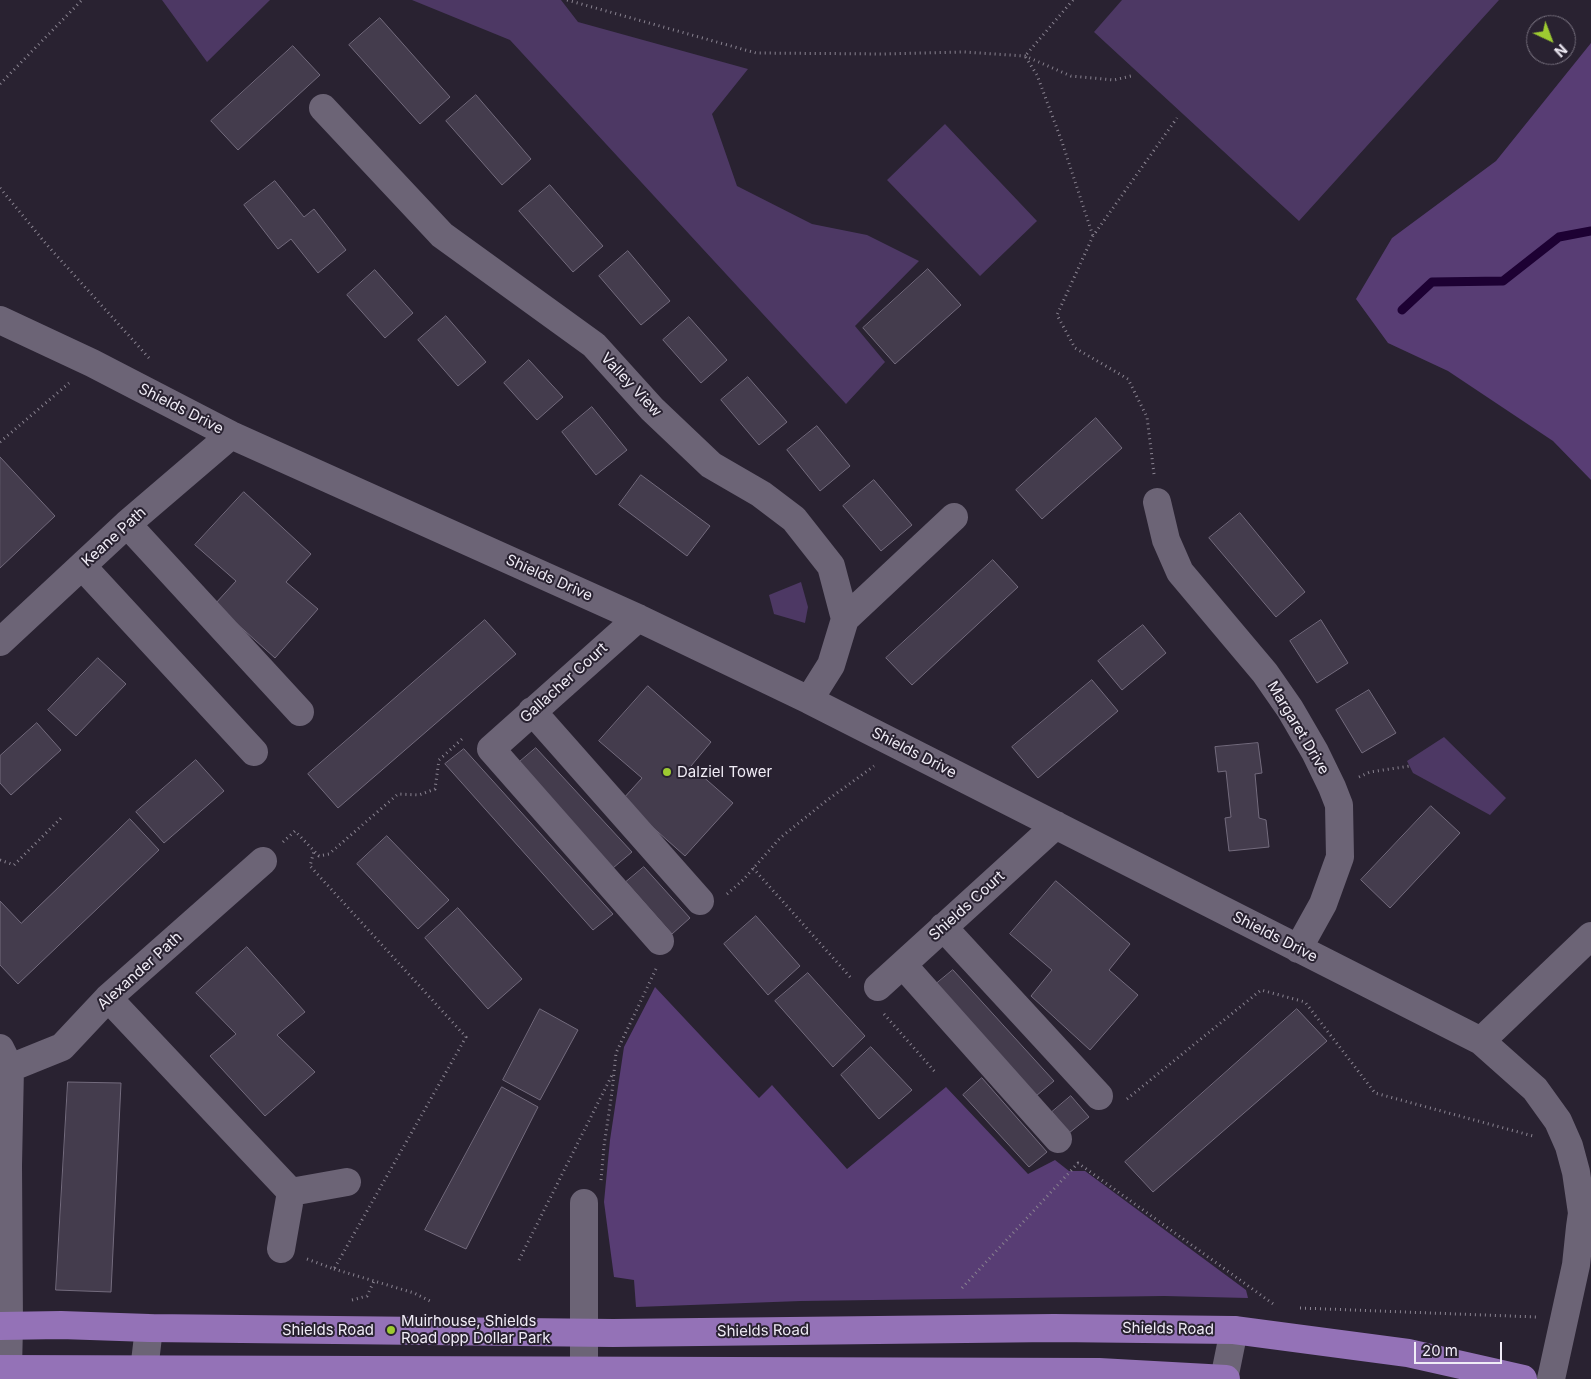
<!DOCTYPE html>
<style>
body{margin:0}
#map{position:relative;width:1591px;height:1379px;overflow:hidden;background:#292231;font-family:Inter,sans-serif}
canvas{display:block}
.north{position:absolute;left:1526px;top:15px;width:50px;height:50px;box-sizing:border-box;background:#292231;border:1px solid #797380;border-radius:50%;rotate:137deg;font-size:14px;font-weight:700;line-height:20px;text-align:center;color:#f0ecf6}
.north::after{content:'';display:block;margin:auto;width:18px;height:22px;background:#9dca31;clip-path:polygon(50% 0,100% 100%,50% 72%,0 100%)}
.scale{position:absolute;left:1414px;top:1342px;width:88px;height:22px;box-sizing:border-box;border:2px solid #f0ecf6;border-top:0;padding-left:6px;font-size:15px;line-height:18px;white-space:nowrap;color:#f0ecf6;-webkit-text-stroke:4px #292231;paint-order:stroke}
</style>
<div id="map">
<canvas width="1591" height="1379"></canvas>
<div class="north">N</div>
<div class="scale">20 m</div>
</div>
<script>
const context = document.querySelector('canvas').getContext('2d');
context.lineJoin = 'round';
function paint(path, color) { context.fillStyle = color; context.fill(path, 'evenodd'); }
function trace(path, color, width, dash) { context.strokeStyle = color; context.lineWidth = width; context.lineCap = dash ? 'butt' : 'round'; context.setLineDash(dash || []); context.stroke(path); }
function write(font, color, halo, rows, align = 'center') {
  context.font = font + ' Inter,sans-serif'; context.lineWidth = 4; context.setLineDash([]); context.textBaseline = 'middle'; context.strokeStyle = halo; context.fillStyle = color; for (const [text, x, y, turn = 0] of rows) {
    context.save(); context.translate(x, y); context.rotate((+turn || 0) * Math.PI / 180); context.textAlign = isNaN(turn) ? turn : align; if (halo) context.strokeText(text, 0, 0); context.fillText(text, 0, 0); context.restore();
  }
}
paint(new Path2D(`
 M162 0H270L207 62Z
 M412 0H561L578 22 748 69 712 114 737 186 812 224 867 235 919 261 855 326 885 362 846 404 510 40Z
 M1122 0H1499L1299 221 1094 32Z
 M945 124 1037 221 980 276 887 180Z
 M801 582 808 607 805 623 774 614 769 595Z
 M1444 737 1506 798 1490 815 1413 773 1407 761Z`), '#4d3864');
paint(new Path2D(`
 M1591 43V480L1553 441 1448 371 1388 343 1356 299 1392 238 1496 161Z
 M655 987 759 1098 772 1085 847 1169 946 1087 1028 1174 1055 1160 1069 1171H1085L1246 1290 1248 1298 1164 1296 801 1301 636 1307 634 1280 614 1277 604 1202 610 1140 624 1047Z`), '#583d74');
trace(new Path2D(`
 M1402 310 1432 282 1503 281 1559 237 1591 231`), '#1d0133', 9);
const building = new Path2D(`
 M380 18 450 97 420 124 349 45Z
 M293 46 320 75 238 150 211 121Z
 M476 95 531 159 502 185 446 121Z
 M275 181 304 217 314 209 346 250 318 273 291 239 278 249 244 205Z
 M550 185 603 246 573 272 519 211Z
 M628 251 670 301 641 325 599 276Z
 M928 269 961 305 895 364 863 328Z
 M375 270 413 313 385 338 347 295Z
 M446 316 486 362 458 386 418 340Z
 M689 317 727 360 701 383 663 340Z
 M529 360 563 397 537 420 504 383Z
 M748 377 787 422 759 445 721 400Z
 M592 407 627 450 596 475 562 432Z
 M1096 418 1122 448 1042 519 1016 490Z
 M817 426 850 466 820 491 787 450Z
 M0 457 55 516 0 568Z
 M641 475 710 526 687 556 619 505Z
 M874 480 912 525 881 551 843 506Z
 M244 492 311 554 286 582 318 609 275 658 215 604 236 581 195 545Z
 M1240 513 1305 592 1276 617 1209 538Z
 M993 560 1018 587 912 685 886 658Z
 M485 620 516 654 338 808 308 774Z
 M1321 620 1348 663 1317 683 1290 641Z
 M1143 625 1166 653 1122 690 1098 661Z
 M98 658 126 684 76 736 48 710Z
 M1092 680 1118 711 1038 778 1012 747Z
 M648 686 711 742 691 766 733 803 685 856 622 800 642 778 599 741Z
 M1369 690 1396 733 1362 753 1336 710Z
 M37 723 61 750 11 795 0 783V756Z
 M1258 743 1262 773 1255 774 1259 818 1266 820 1269 847 1229 851 1225 818 1231 817 1226 771 1218 772 1215 747Z
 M536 748 632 852 613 868 516 765Z
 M464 749 613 914 593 930 445 764Z
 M196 760 224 791 164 843 136 812Z
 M1431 806 1460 833 1390 908 1361 880Z
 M130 819 159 850 18 984 0 965V901L21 923Z
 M387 836 449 900 418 929 357 864Z
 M644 867 690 918 672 934 626 882Z
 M1056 881 1130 944 1109 970 1138 995 1090 1050 1031 996 1052 970 1010 934Z
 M458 908 522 979 488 1009 425 938Z
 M756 916 800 966 768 995 724 944Z
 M247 947 305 1012 277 1035 315 1072 265 1116 210 1056 236 1034 196 993Z
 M953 970 1054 1081 1036 1096 936 984Z
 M808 973 865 1036 833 1067 775 1001Z
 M540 1009 578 1030 540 1100 503 1080Z
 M1297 1009 1327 1041 1153 1192 1125 1162Z
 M871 1047 912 1090 879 1119 841 1075Z
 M982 1078 1047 1152 1029 1167 963 1095Z
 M68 1082 121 1083 111 1292 56 1290Z
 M502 1087 538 1107 466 1249 425 1230Z
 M1071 1096 1089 1117 1069 1133 1052 1112Z`);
paint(building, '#443c4d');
trace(building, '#736b7d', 1);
trace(new Path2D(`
 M567 0 756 53 884 54 964 52 1025 56 1071 76 1114 80 1131 76
 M1073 0 1025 56 1037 75 1062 142 1093 236
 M0 84 82 0
 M0 188 47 245 150 359
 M0 442 69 383
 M1154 474 1147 417 1128 379 1075 348 1057 315 1093 236 1177 118
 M1359 777 1370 772 1410 766
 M283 842 295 831 319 856 329 854 398 794 419 795 435 789 439 760 462 739H465
 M0 860 14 865 63 816
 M753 868 851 978
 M727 894 743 880 780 838 826 801 874 766
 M884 1014 935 1072
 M1127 1099 1261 990 1305 1002 1375 1093 1533 1136
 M601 1180 604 1146 612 1092 616 1053 656 969
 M307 1259 334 1269 466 1037 310 866 314 851
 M519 1260 613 1073
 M334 1269 414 1293 430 1301
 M962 1288 1078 1163 1276 1306
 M352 1300 367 1296 374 1281
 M1300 1308 1536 1317`), '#8a8491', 3, [1, 4]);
trace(new Path2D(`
 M323 108 442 235 594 345 652 409 711 465 761 494 794 519 831 566 845 619 831 665 809 700
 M0 320 92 363 231 435 638 618 809 700 1481 1041 1535 1089 1558 1121 1569 1146 1576 1172 1582 1213 1580 1227 1576 1265 1551 1379
 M1157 502 1166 540 1180 572 1265 673 1290 709 1315 752 1332 787 1339 805 1340 857 1323 904 1298 949
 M127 524 300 712
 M82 566 254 752
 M638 618 491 749 660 941
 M845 619 954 517
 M0 642 127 524 231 435
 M532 711 700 901
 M943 927 1099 1096
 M903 965 1058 1139
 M878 987 1056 825
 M108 998 291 1192
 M1481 1041 1591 936
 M0 1048 10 1068 8 1165 9 1326 8 1369
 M10 1068 62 1047 108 998 263 861
 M281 1249 291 1192 347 1182
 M584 1372V1203
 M143 1379 149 1328
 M1224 1379 1234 1330`), '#6c6476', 28);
trace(new Path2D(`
 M0 1326 61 1325 149 1328 613 1333 1054 1328 1234 1330 1408 1353 1523 1379
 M0 1369 1099 1372 1226 1379`), '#9472b7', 28);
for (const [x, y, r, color] of [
 [667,772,5,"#9dca31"],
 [391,1330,5,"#9dca31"]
]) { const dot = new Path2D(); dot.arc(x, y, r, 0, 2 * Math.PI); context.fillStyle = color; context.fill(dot); trace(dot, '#292231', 2); }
write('15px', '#f0ecf6', '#292231', [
 ["Valley View",631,385,47],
 ["Shields Drive",181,409,27],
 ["Keane Path",114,537,-42],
 ["Shields Drive",549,578,24],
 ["Gallacher Court",564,683,-42],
 ["Margaret Drive",1298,728,59],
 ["Shields Drive",914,753,27],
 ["Shields Court",967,906,-42],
 ["Shields Drive",1275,937,27],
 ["Alexander Path",140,971,-42],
 ["Shields Road",1168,1329,1],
 ["Shields Road",328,1330],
 ["Shields Road",763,1331,-1]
]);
write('15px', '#f0ecf6', '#292231', [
 ["Dalziel Tower",677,772],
 ["Muirhouse, Shields",401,1321],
 ["Road opp Dollar Park",401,1338]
], 'left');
</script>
